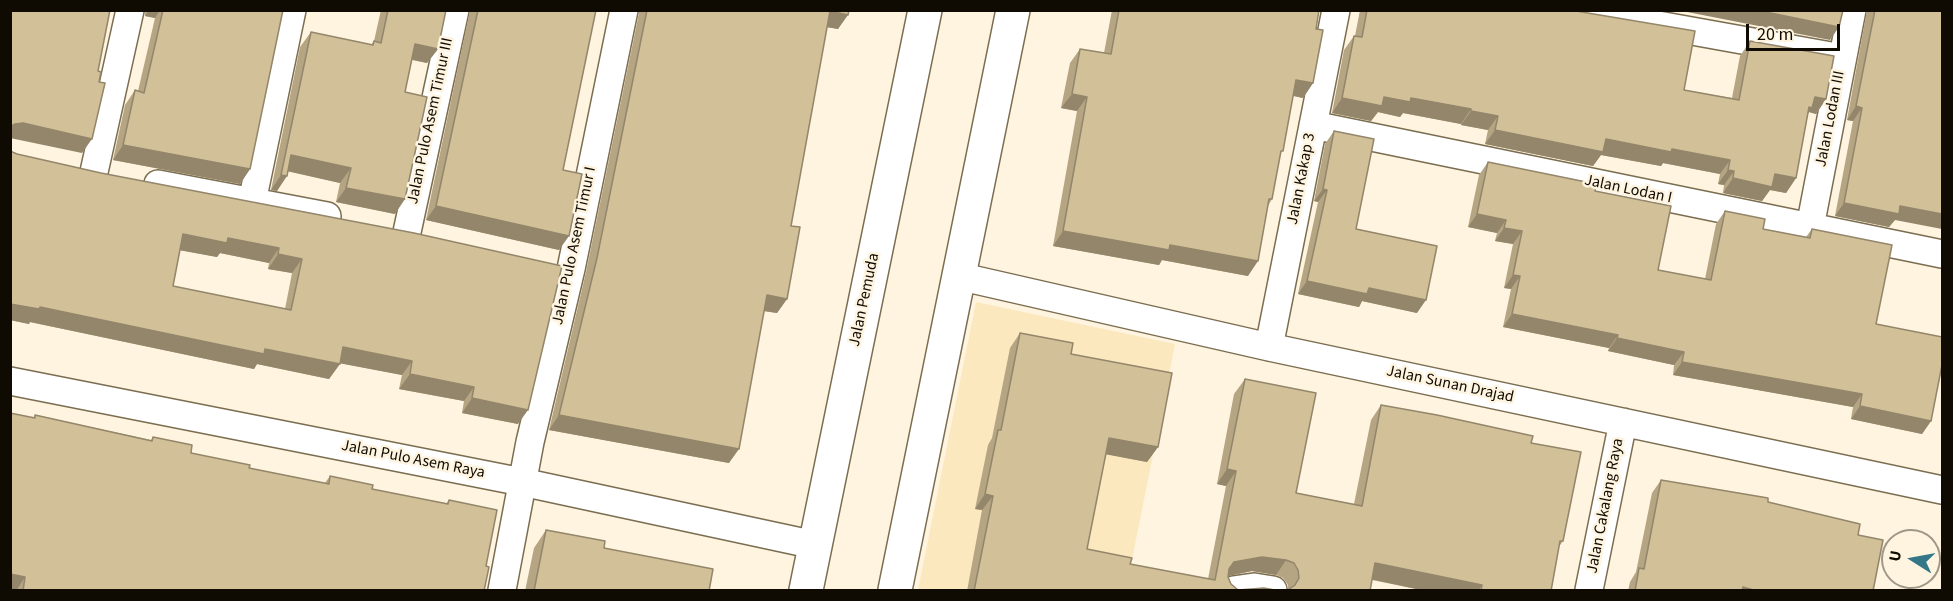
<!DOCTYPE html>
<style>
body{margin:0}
#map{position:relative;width:1953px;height:601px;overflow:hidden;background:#fef4e0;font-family:"Source Sans 3",sans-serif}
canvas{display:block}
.frame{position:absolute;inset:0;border:12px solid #100b02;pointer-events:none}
.north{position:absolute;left:1881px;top:529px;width:60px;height:60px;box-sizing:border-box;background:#fef4e0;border:2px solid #9f9787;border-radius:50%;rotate:281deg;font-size:16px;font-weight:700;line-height:24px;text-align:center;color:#100b02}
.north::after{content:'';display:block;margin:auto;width:21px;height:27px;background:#357689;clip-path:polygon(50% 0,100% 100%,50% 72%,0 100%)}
.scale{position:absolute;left:1746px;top:24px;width:94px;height:27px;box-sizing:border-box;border:3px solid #100b02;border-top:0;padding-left:8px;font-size:18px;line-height:21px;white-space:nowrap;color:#100b02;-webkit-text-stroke:4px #fef4e0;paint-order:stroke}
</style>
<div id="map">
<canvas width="1953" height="601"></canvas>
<div class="frame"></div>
<div class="north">U</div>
<div class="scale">20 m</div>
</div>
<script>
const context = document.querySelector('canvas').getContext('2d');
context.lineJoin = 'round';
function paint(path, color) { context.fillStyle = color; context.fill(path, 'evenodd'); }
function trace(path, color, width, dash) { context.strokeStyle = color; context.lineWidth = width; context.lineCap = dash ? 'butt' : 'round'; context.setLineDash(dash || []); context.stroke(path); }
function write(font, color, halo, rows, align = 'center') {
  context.font = font + ' "Source Sans 3",sans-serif'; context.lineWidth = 5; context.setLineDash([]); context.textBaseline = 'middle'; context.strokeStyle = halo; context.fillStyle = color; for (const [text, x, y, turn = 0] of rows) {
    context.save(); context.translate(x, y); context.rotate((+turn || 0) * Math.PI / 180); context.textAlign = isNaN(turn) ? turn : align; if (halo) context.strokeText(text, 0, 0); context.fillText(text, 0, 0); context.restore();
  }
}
paint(new Path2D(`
 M976 302 1175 344 1126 590H918Z`), '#fce8bf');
const street = new Path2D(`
 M1564 10 1664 26 1842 58
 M1313 125 1942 254
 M94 172 130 10
 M158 184 327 216
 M252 202 292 10
 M1810 227 1852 10
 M407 232 455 10
 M958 276 1269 347 1942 490
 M1269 347 1336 10
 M10 381 522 482 815 545
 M502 590 530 442 571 269 624 10
 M1233 590 1254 587 1273 590
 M1589 590 1623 422`);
const primary = new Path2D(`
 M806 590 925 10
 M895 590 1013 10`);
trace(street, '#7b6d4f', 30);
trace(primary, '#7b6d4f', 36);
trace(street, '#fff', 27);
trace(primary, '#fff', 33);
paint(new Path2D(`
 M145 10H283L250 169 240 184 113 160 125 105 135 90 138 91 155 18 145 16Z
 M381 10H446L438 49 427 63 412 60 405 92 395 214 336 202 340 183 288 171 277 191 271 190 300 47 311 32 371 45 374 41Z
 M470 10H596L563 170 559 250 426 220Z
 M639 10H849L838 29 827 27 791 226 787 299 777 313 764 311 729 463 549 430 586 272 639 13Z
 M1112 10H1319L1316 29 1313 83 1303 98 1293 96 1280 155 1272 199 1268 206 1248 276 1162 260 1159 265 1053 246 1077 111 1061 108 1070 63 1080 49 1104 53Z
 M1360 10H1570L1684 90 1732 98 1740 56 1750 41 1826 99 1816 114 1809 112 1808 114 1796 178 1786 193 1770 190 1762 201 1723 193 1724 185 1718 184 1720 174 1663 163 1661 166 1601 155 1593 166 1485 144 1488 130 1461 125V124L1403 113 1400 117 1378 112 1371 121 1332 113 1344 50 1354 36H1355Z
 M1867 10H1942L1895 220 1889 227 1835 216 1853 121 1847 120Z
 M1334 131 1356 229 1417 313 1362 301 1359 307 1298 294 1318 202 1314 201 1325 144Z
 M10 151 17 154 101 173 414 233 518 424 462 413 464 401 399 389 402 375 340 363 329 379 257 364 254 369 30 322 29 324 10 320ZM180 250 217 257 220 253 269 263 268 269 292 273 285 309 173 286Z
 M1488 162 1595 191 1658 270 1705 279 1716 224 1725 211 1763 229 1806 237 1812 229 1876 324 1931 421 1922 434 1851 419 1853 407 1673 375 1674 365 1608 351 1609 348 1503 327 1511 289 1504 288 1513 244 1495 241 1497 233 1468 227 1479 175Z
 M1020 333 1071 354 1158 447 1147 462 1106 454 1087 549 1130 564 1208 579 1226 486 1217 484 1234 394 1245 379 1296 493 1354 504 1371 420 1381 405 1531 443 1563 541 1558 548 1551 591H1426L1372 580 1288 590V585L1283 578 1276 575 1252 571 1228 576 1231 584 1238 590 1280 591H967L982 510 975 509 988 445 992 438 1010 348Z
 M10 413 33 418 35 415 151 440 153 437 191 453 249 468 325 483 330 476 372 489 446 504 449 500 486 566 484 591 10 590Z
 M1661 480 1768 502 1858 535 1873 591H1628L1630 582 1636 572 1652 493Z
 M546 530 604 548 709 591H525L534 548Z`), '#b5a583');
paint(new Path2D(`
 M149 10H160L155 18 145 16Z
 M1683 10H1756L1839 27 1830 40 1682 11Z
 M830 11 848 15 838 29 820 26Z
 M415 44 438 49 427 63 405 58Z
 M1296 80 1313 83 1303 98 1286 94Z
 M1072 94 1087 97 1077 111 1061 108Z
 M1384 97 1411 98 1471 109 1461 124 1403 113 1400 117 1378 112 1371 121 1332 113 1342 98Z
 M1815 97 1826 99 1816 114 1809 112 1802 122Z
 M1856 106 1862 108 1853 121 1847 120Z
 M1471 111 1498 116 1488 130 1461 125Z
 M23 123 92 139 82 153 10 138V127L15 124Z
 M1495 130 1606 139 1672 149 1730 160 1720 174 1663 163 1661 166 1601 155 1593 166 1485 144Z
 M123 145 250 169 240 184 113 160Z
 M291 155 351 168 340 183 282 170Z
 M1728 170 1734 171 1724 185 1718 184Z
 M1775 174 1796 178 1786 193 1770 190 1762 201 1723 193 1733 178Z
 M281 175 287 176 277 191 271 190Z
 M346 188 405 199 395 214 336 202Z
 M1323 189 1327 190 1318 202 1314 201Z
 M1844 203 1900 206 1942 214V229L1895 220 1889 227 1835 216Z
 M436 206 569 236 559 250 426 220Z
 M1477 214 1506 220 1497 233 1468 227Z
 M1504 228 1522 231 1513 244 1495 241Z
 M1063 231 1170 245 1258 261 1248 276 1162 260 1159 265 1053 246Z
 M183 234 228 238 279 248 269 263 220 253 217 257 173 249Z
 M278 254 302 259 292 273 268 269Z
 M1513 275 1520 276 1511 289 1504 288Z
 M1307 281 1369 288 1426 300 1417 313 1362 301 1359 307 1298 294Z
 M767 295 787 299 777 313 757 310Z
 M10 304 40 307 265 349 340 364 329 379 257 364 254 369 30 322 29 324 10 320Z
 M1512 314 1618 335 1609 348 1503 327Z
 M1617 338 1684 352 1674 365 1608 351Z
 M343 347 412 361 402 375 333 362Z
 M1682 362 1862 394 1853 407 1673 375Z
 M410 374 474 387 464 401 399 389Z
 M472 398 528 410 518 424 462 413Z
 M1860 406 1931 421 1922 434 1851 419Z
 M559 415 739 449 729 463 549 430Z
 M1109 438 1158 447 1147 462 1099 453Z
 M1227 469 1236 471 1226 486 1217 484Z
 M985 494 993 496 982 510 975 509Z
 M1262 557 1286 560 1276 575 1252 571 1224 577 1219 584 1234 562Z
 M1375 563 1482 585 1478 591H1426L1365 578Z
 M10 574 25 577 16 591 10 590Z
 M1743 587 1757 591H1741Z`), '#93866a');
const building = new Path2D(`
 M10 10H110L98 71 101 72 99 82 105 83 92 139 23 123 15 124 10 127Z
 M163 10H283L250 169 123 145 135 90 144 93Z
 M388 10H446L438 49 415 44 405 92 427 97 405 199 346 188 351 168 291 155 287 176 281 175 311 32 373 45 374 41 381 43Z
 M478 10H596L563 170 582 174 569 236 436 206Z
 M647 10H849L848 15 830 11 791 226 800 227 787 299 767 295 739 449 559 415 597 258Z
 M1119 10H1319L1316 29 1323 30 1313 83 1296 80 1283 151H1281L1272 199H1269L1258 261 1170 245 1169 250 1063 231 1087 97 1072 94 1080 49 1111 54Z
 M1367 10H1570L1695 31 1684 90 1739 100 1750 41 1834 56 1826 99 1815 97 1812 108 1809 107 1796 178 1775 174 1772 187 1733 178 1734 171 1728 170 1730 160 1672 149 1671 152 1606 139 1603 152 1495 130 1498 116 1471 111V109L1411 98 1410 102 1384 97 1382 106 1342 98 1354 36 1362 37Z
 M1756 10H1843L1839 27Z
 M1875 10H1942V214L1900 206 1899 214 1844 203 1862 108 1856 106Z
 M1334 131 1374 139 1356 229 1437 246 1426 300 1369 288 1367 294 1307 281 1327 190 1323 189Z
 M10 151 17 154 101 173 414 233 562 266 528 410 472 398 474 387 410 374 412 361 343 347 340 364 265 349 264 354 40 307 39 309 10 304ZM183 234 227 243 228 238 279 248 278 254 302 259 291 310 173 286Z
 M1488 162 1596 184 1595 191 1671 206 1658 270 1711 280 1725 211 1765 219 1763 229 1810 238 1812 229 1892 245 1876 324 1942 337V365L1931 421 1860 406 1862 394 1682 362 1684 352 1617 338 1618 335 1512 314 1520 276 1513 275 1522 231 1504 228 1506 220 1477 214Z
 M1020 333 1073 343 1071 354 1172 373 1158 447 1109 438 1087 549 1132 558 1130 564 1215 580 1236 471 1227 469 1245 379 1316 393 1296 493 1362 506 1381 405 1437 415 1533 436 1531 443 1581 452 1563 541H1560L1551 591H1481L1482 585 1375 563 1370 591H1284L1288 590 1295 585 1299 578 1298 570 1294 563 1286 560 1262 557 1234 562 1229 569 1228 577 1231 584 1238 590 1264 588 1280 591H974L993 496 985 494 998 430H1001Z
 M10 413 35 418V415L152 441 153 437 192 445 191 453 250 465 249 468 329 484 330 476 373 485 372 489 448 504 449 500 497 510 486 566 489 567 484 591H23L25 577 10 574Z
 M1661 480 1768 498V502L1860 524 1858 535 1883 540 1873 591H1757L1743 587 1742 591H1635L1639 568 1644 569Z
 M546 530 605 541 604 548 713 569 709 591H534Z`);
paint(building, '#d2c098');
trace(building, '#93866a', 1.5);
write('16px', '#100b02', '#fef4e0', [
 ["Jalan Lodan III",1831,119,-79],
 ["Jalan Pulo Asem Timur III",431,121,-78],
 ["Jalan Kakap 3",1302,179,-79],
 ["Jalan Lodan I",1628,190,12],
 ["Jalan Pulo Asem Timur I",575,246,-78],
 ["Jalan Pemuda",865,300,-78],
 ["Jalan Sunan Drajad",1450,385,12],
 ["Jalan Pulo Asem Raya",413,460,11],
 ["Jalan Cakalang Raya",1606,506,-79]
]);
</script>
